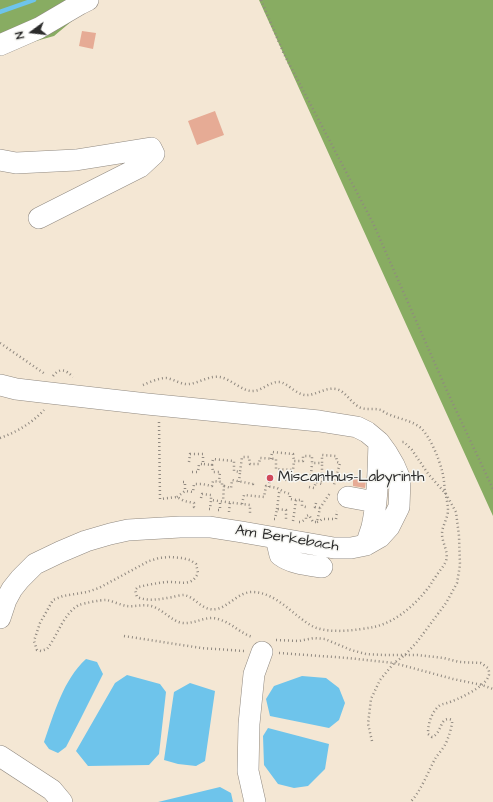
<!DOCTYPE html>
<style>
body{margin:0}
#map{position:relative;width:493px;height:802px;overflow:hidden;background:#f4e7d4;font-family:"Architects Daughter",sans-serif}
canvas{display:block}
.north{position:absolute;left:12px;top:12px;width:40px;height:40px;-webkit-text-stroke:3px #f6f6f2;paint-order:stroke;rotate:255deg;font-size:11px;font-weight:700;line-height:16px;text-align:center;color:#2b2b2b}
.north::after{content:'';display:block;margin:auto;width:14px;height:18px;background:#2b2b2b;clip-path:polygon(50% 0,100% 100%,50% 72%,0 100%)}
</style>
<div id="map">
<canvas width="493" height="802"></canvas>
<div class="north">N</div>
</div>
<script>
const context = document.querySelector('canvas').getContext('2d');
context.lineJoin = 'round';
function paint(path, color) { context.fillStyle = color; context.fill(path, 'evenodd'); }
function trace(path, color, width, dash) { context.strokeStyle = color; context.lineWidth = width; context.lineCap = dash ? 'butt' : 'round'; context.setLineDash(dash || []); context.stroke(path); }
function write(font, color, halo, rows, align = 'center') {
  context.font = font + ' "Architects Daughter",sans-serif'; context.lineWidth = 3; context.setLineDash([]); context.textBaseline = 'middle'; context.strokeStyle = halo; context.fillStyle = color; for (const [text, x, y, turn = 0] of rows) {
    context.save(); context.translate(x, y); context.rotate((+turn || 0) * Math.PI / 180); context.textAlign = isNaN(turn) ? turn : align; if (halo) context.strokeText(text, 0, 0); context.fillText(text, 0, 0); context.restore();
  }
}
paint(new Path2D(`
 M0 0H97L54 36 0 51Z
 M259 0H493V516Z`), '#88ac62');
paint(new Path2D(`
 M86 659 97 662 103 674 80 720 66 747 58 753 49 749 44 742C54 714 63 680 86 659Z
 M127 675 160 684 166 692 159 754 149 765 88 766 76 751 115 683Z
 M302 676 326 678 339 688 345 703 339 720 329 728 270 716 266 699 274 686Z
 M190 683 215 691 205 761 196 766 178 764 164 760 174 692Z
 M268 728 329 744 325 769 308 786 294 788 278 784 264 765 263 736Z
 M220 787 231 793 233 802H158Z`), '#6ec4eb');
trace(new Path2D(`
 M0 12 34 0`), '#6ec4eb', 4.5);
paint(new Path2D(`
 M82 31 96 33 93 49 79 46Z
 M215 111 224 135 197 145 188 121Z
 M353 478 366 480 365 488 353 486Z`), '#e6ab95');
const minor = new Path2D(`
 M0 45 39 28 80 4 88 0
 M0 160 16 163 76 160 151 148 154 154 140 167 39 218
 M0 385 16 389 50 393 147 404 319 421 357 427 367 432 379 442 387 453 394 465 400 479 399 507 389 527 380 537 366 545 351 548H334L242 532 210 527H180L128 530 110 534 86 541 60 552 35 564 20 579 12 589 6 600 0 618
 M348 497 375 502
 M276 538 280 555C292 564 308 565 322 567
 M366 545C368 539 370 533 372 527 378 499 378 470 379 442
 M0 756 52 790 62 802
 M255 802 248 771 249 724 254 674 262 652`);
trace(minor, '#908980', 22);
trace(new Path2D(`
 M261 0 284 54 373 223 447 391 493 489
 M0 343 45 374
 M53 376C60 367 66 370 73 377
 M143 385C150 382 159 378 166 378 174 379 181 385 189 384 199 383 210 375 220 377 231 379 243 392 253 391 262 391 270 381 280 382 287 383 296 394 305 395 315 396 325 387 336 389 346 391 351 404 361 408 367 410 374 408 381 410 383 411 385 413 388 414 399 419 411 420 421 428 430 437 439 458 442 471 444 477 444 484 445 491 446 497 448 504 448 510 448 518 442 526 442 534 442 543 449 552 446 561 443 568 438 572 435 578 432 581 431 585 428 588 415 605 396 622 374 627 357 630 331 634 314 627 294 617 277 592 252 592 239 592 229 606 217 609 202 612 196 597 184 595 181 595 176 596 173 597 160 599 149 602 137 597L135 590 138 587C147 585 157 583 167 582 180 581 191 588 198 573L196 564 190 560 182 558 170 557 159 558 149 561 99 588 87 592 63 596 53 600 40 623 34 641 37 650 41 651 47 649C58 635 63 614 79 605 85 603 100 600 106 600 113 601 120 605 127 606 134 607 143 604 151 606 163 609 172 622 183 623 197 624 207 614 221 620 233 624 241 634 253 637
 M159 422 160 499 177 497 184 501 194 503V507L196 508
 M0 438C17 432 32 423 44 410
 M271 459 272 452 293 454 294 461
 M189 462 190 454H203V464L212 465 213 472H220L219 482
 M212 465 213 459 234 461V471L240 472 242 457H249L250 464H259L260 458 276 459V469L293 470 294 461H303V456H312V463H322V455L336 456 337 462 340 463 334 485
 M192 472H198L199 464H203
 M288 479 304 480V475H311L312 463
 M285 480 288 479V470
 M183 482H185V491
 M239 482 240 472
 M224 486 231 488 232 480 253 484V482
 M269 487 270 476H275
 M309 487 314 488 316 482 322 484V463
 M177 497 185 491 193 492 194 484H202L212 486 213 481 222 482V486H224L223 501
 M201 498 202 494 211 495V500
 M316 503 315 507 320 508
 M242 504 244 495 264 497 266 486 277 488 284 492 290 494V499L296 500H302V506L306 507
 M209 509H210L211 500 250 505V515
 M277 509 279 493 280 490
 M218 510H220V501
 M229 512 230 502
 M274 519H275L277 509 286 510V521
 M293 521 296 500
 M299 522H301L306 519V516L309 515 313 522H317L320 508 330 493
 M317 522 320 521 322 519H336L337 511
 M124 636 201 648 244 651
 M276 640 299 641 314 638 325 639 351 650 366 654 384 655H417L444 658 459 662 481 663 488 668C489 671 490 674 488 677 485 687 457 700 447 703 444 704 441 704 439 706 431 713 428 724 428 734L432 737C443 733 439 715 452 720 453 724 448 739 446 743 443 749 438 754 435 759 429 770 419 795 410 802
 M279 653 348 658 394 663 453 679 482 685 493 689
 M372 741 368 724 371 699 380 680 394 663 405 655 417 642 446 603 457 583 460 565 459 536 456 512 446 494 429 475 412 450 404 442H402`), '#908980', 2.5, [1, 3]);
trace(minor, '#fff', 21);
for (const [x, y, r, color] of [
 [270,478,4,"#d1495b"]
]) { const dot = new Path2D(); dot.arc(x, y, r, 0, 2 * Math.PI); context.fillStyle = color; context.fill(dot); trace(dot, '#f6f6f2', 1.5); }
write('15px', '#2b2b2b', '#f6f6f2', [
 ["Miscanthus-Labyrinth",278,478]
], 'left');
write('15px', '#2b2b2b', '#f6f6f2', [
 ["Am Berkebach",287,539,9]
]);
</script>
